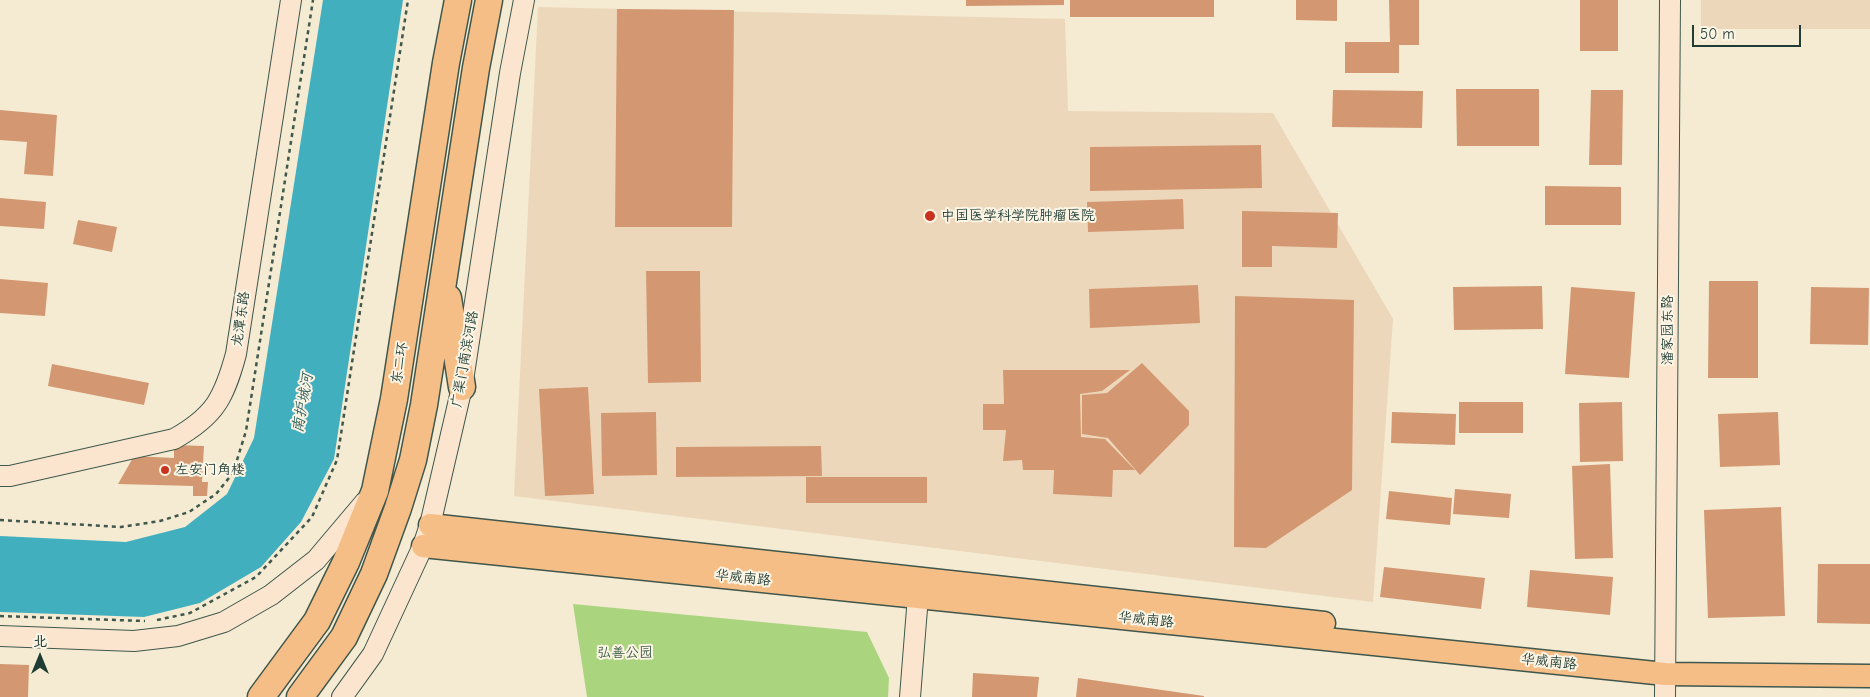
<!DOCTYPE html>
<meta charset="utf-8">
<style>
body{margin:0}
#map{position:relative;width:1870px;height:697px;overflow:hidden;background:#f4ebd2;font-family:"Comic Neue","LXGW WenKai TC",sans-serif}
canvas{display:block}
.north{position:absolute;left:15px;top:632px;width:50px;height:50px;-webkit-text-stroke:4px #fcf5e5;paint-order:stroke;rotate:0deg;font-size:14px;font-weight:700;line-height:20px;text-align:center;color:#1f3d34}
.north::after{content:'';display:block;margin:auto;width:18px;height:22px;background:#1f3d34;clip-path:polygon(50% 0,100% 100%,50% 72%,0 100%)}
.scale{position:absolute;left:1692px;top:25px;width:109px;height:22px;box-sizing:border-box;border:2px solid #1f3d34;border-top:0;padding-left:6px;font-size:15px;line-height:18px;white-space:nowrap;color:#1f3d34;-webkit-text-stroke:4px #fcf5e5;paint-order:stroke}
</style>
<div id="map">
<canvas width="1870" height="697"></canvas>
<div class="north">北</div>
<div class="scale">50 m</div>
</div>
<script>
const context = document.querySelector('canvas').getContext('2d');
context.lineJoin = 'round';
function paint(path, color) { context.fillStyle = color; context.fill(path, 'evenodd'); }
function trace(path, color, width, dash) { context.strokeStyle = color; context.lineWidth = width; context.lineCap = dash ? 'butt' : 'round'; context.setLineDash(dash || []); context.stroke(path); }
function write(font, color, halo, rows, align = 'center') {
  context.font = font + ' "Comic Neue","LXGW WenKai TC",sans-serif'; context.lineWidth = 4; context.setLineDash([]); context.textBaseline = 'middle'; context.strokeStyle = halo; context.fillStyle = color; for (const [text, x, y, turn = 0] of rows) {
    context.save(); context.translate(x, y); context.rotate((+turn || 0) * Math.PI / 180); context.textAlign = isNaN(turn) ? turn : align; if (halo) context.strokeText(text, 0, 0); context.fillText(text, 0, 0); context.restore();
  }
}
paint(new Path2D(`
 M1701 0H1870V29H1701Z
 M538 7 1065 19 1068 111 1273 113 1393 319 1373 602 514 496Z`), '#edd7ba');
paint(new Path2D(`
 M573 604 867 632 889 678 888 697H587Z`), '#abd47f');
paint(new Path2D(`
 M323 0H403L334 459 301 522 261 567 200 603 144 617 0 612V536L126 542 185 527 227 494 254 438Z`), '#42afbf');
paint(new Path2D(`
 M966 0H1064V5L966 6Z
 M1070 0H1214V17H1070Z
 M1296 0H1337V21L1296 20Z
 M1389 0H1419V45H1399V73H1345V42H1390Z
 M1580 0H1618V51H1580Z
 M617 9 734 10 732 227H615Z
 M1456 89H1539V146H1457Z
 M1333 90 1423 91 1422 128 1332 127Z
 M1591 90H1623L1622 165H1589Z
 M0 110 57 115 53 176 24 174 27 142 0 140Z
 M1261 145 1262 188 1090 191V147Z
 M1545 186 1621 187V225H1545Z
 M0 198 46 202 44 229 0 226Z
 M1183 199 1184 229 1088 232 1087 202Z
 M1242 211 1338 213 1337 248 1272 246V267H1242Z
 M78 220 117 227 112 252 73 244Z
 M646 271H700L701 382 648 383Z
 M0 279 48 283 45 316 0 313Z
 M1709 281H1758V378H1708Z
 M1198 285 1200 323 1090 328 1089 289Z
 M1542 286 1543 329 1454 330 1453 287Z
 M1571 287 1635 292 1629 378 1565 374Z
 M1811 287 1869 288 1868 345 1810 344Z
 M1235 296 1354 300 1352 490 1266 548 1234 547Z
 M1142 363 1189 411V425L1140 475 1108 438 1082 434V395L1107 393Z
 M52 364 149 383 144 405 48 386Z
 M1003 370H1130L1102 391 1080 394 1081 437 1105 439 1135 470H1113L1112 497 1053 494 1054 470H1023L1022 460 1003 461 1006 430H983V404H1004Z
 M588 387 594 494 545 496 539 389Z
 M1459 402H1523V433H1459Z
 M1622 402 1623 461 1580 462 1579 403Z
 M656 412 657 475 602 476 601 413Z
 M1392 412 1456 414 1455 445 1391 443Z
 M1778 412 1780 465 1720 467 1718 414Z
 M174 445 204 446 202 482H208L207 496H193V486L118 484 134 456 174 458Z
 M821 446 822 476 676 477V447Z
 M1610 464 1613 558 1575 559 1572 466Z
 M806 477H927V503H806Z
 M1455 489 1511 494 1509 518 1453 514Z
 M1389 491 1452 498 1450 525 1386 519Z
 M1781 507 1785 616 1708 618 1704 510Z
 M1818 564H1870V624L1817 623Z
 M1384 567 1485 578 1481 609 1380 597Z
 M1530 570 1613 577 1610 615 1527 607Z
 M0 664 29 665 28 697H0Z
 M973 673 1039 677 1037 697H972Z
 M1078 678 1204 696V697H1076Z`), '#d39871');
const secondary = new Path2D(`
 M0 476H10L174 439C215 416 224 398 236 354L291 0
 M0 636 134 641 178 636 224 622 271 595 316 560 365 502
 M342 697 373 654 423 546 430 525 462 387 510 73 524 0
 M910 697 918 596
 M1665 697 1670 0`);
const primary = new Path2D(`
 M430 525 1324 623
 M423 546 1665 674 1870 676`);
const highway = new Path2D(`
 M448 298 462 387
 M261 697 317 621 346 562 375 491 394 399 446 63 458 0
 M300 697 344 637 374 574 398 508 413 460 424 405 476 68 489 0`);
trace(secondary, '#3f574c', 22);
trace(primary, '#3f574c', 25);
trace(highway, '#3f574c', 29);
trace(new Path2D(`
 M0 520 121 527 160 521 189 512 216 494 233 473 246 431 313 0
 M0 616 145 621
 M157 620 190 613 256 577 312 517 337 460 408 0`), '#3f574c', 2.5, [4, 4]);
trace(secondary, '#fbe5cf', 20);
trace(primary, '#f6be87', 22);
trace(highway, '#f6be87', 26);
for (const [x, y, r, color] of [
 [930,216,6,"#c8321e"],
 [165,470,5,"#c8321e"]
]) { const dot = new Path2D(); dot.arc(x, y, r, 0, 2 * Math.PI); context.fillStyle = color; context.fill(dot); trace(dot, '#fcf5e5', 2); }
write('14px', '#1f3d34', '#fcf5e5', [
 ["中国医学科学院肿瘤医院",941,216],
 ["左安门角楼",175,470]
], 'left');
write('14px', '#1f3d34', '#fcf5e5', [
 ["龙潭东路",241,319,-82],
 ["潘家园东路",1668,330,-90],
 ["广渠门南滨河路",465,359,-80],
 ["东二环",400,363,-81],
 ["华威南路",743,578,6],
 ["华威南路",1146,620,6],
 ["华威南路",1549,662,6]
]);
write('14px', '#3b5b43', '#fcf5e5', [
 ["弘善公园",625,653]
]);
write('italic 15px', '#2a5f5e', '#fcf5e5', [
 ["南护城河",303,403,-80]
]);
</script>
